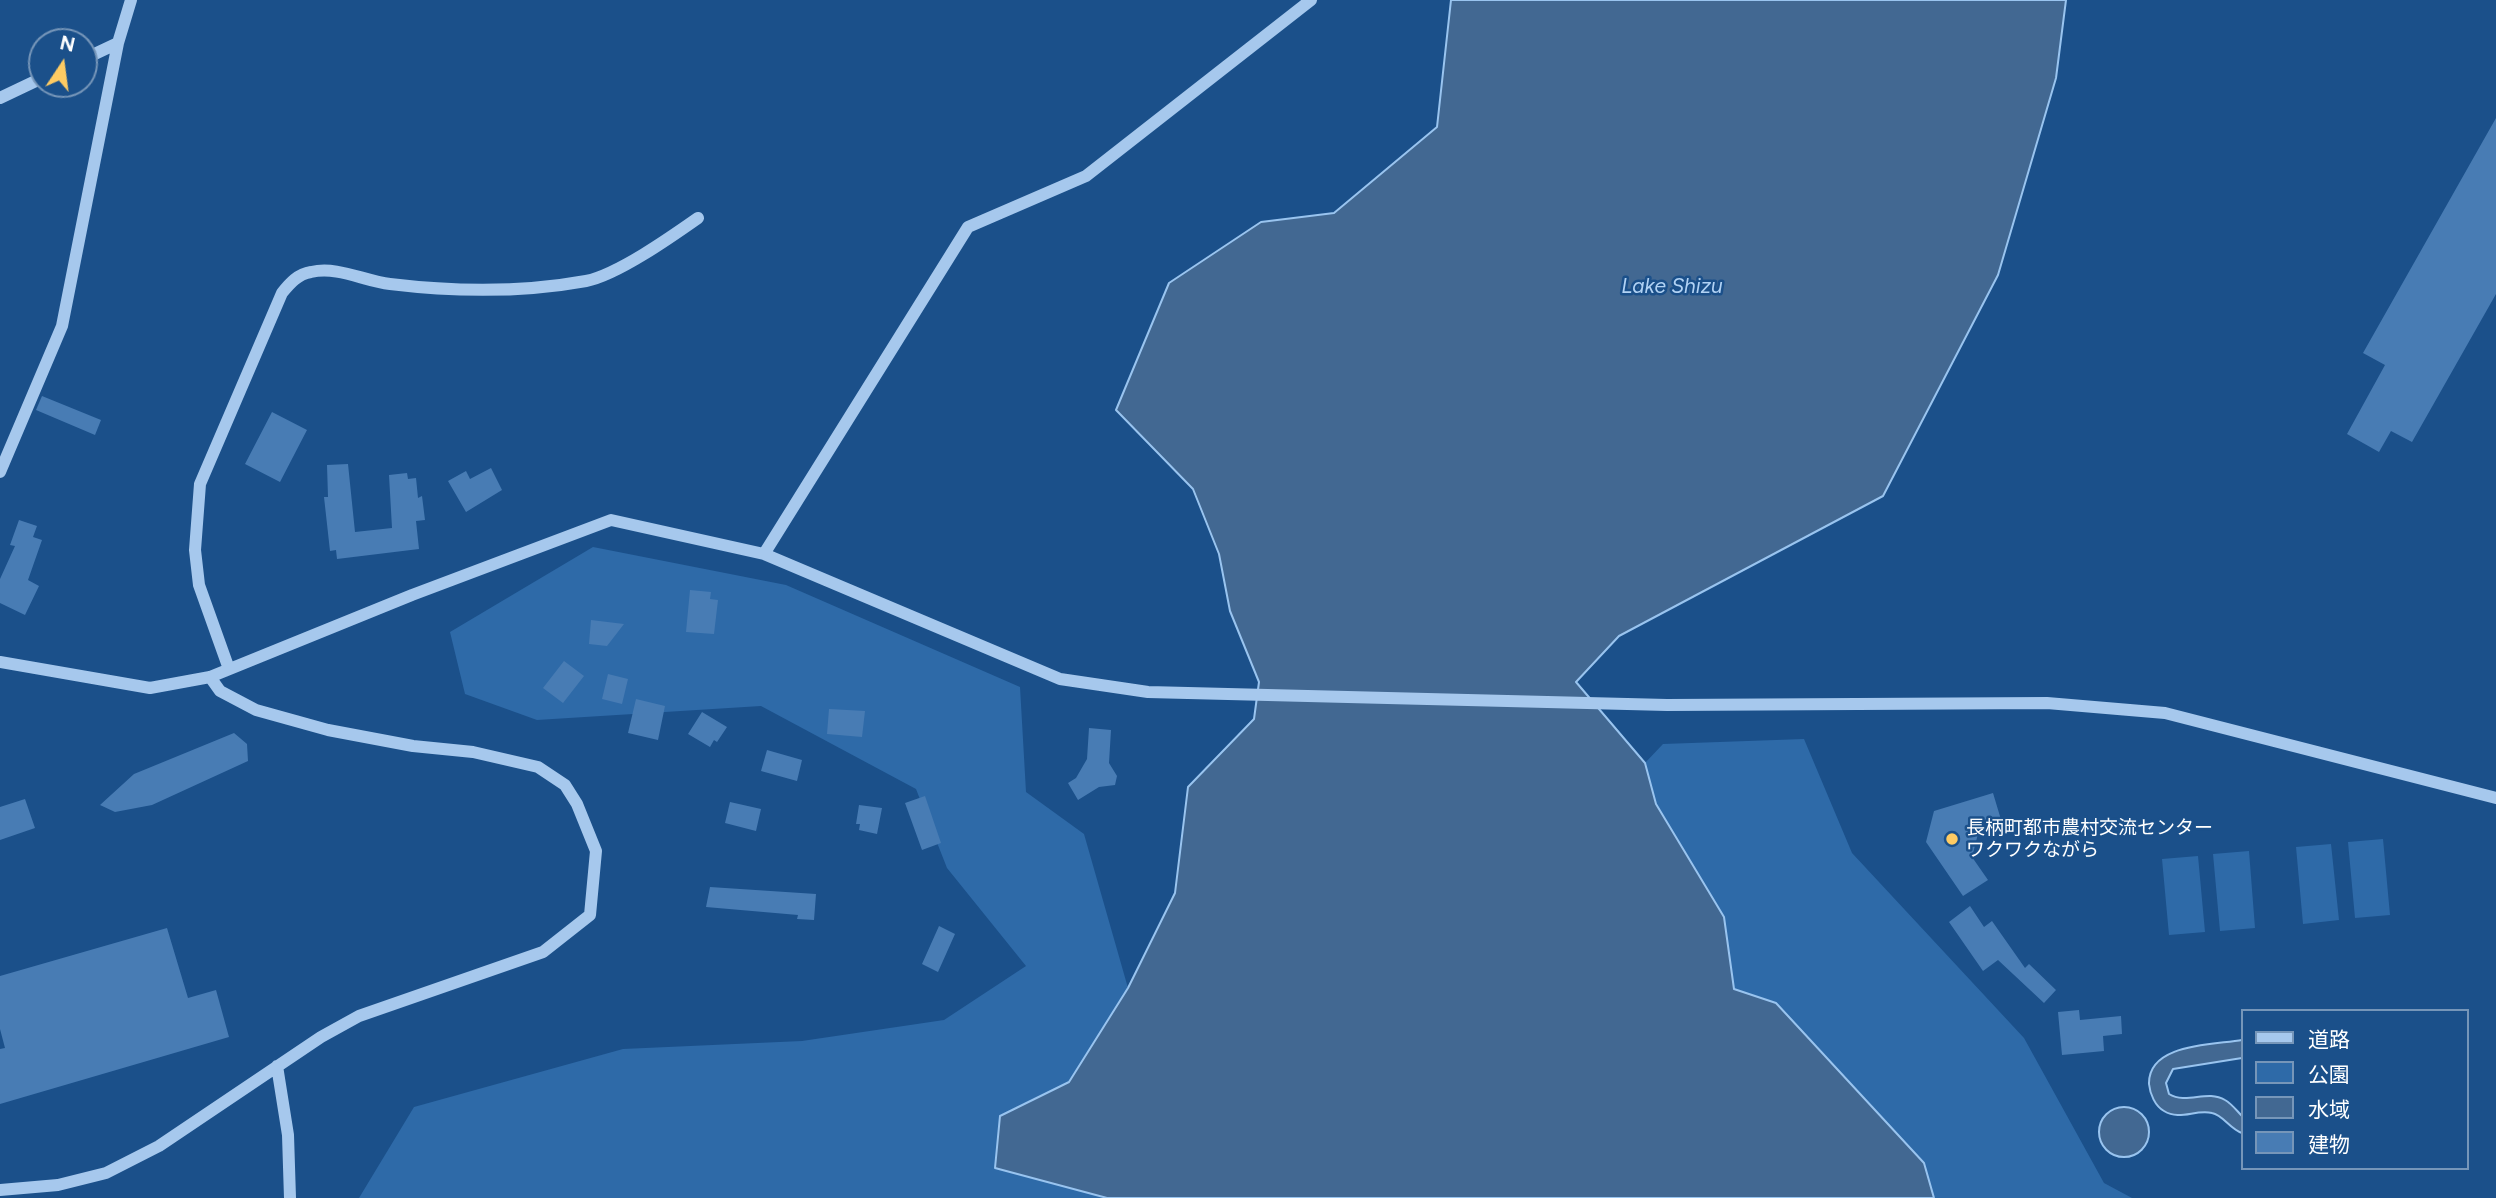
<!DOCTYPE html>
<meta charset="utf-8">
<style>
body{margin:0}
#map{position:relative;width:2496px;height:1198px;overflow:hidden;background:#1b508a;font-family:Figtree,"Noto Sans JP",sans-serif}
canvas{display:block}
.legend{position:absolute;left:2241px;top:1009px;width:228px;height:161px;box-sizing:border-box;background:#1b508a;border:2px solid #7696b9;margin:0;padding:9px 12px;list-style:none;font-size:21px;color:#fff}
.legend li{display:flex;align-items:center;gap:14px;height:35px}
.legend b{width:35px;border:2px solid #7696b9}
.north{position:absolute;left:28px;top:28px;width:70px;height:70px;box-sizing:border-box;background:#1b508a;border:2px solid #7696b9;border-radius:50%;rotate:13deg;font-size:19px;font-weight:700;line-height:28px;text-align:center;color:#fff}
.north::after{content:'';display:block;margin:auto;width:24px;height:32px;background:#fecb63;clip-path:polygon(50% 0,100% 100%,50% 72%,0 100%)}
</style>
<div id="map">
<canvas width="2496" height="1198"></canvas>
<ul class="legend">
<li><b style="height:9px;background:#a6c8ed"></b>道路</li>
<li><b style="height:19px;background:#2e6aa8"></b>公園</li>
<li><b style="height:19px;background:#426892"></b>水域</li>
<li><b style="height:19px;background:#487cb4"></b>建物</li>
</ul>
<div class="north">N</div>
</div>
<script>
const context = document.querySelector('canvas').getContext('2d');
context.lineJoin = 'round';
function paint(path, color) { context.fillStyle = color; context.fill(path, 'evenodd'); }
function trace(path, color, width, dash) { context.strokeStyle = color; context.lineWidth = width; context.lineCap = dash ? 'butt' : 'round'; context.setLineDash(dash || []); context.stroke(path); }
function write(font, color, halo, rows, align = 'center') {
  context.font = font + ' Figtree,"Noto Sans JP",sans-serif'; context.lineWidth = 5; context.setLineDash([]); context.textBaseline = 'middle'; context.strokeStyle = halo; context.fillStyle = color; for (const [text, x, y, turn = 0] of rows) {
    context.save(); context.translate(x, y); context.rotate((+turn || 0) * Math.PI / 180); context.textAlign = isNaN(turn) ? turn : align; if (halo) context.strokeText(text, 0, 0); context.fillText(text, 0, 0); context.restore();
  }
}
paint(new Path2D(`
 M593 547 786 585 1020 687 1026 792 1084 834 1128 988 1069 1082 1001 1116 995 1167 1107 1198H359L414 1107 623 1049 802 1041 944 1020 1026 966 947 868 916 789 761 706 537 720 465 694 450 632Z
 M1804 739 1852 853 2024 1038 2104 1183 2132 1198H1934L1924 1163 1776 1004 1734 989 1724 917 1656 804 1645 763 1663 744Z
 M2383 839 2390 915 2355 918 2348 842Z
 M2331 844 2339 920 2303 924 2296 847Z
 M2249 851 2255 928 2220 931 2213 854Z
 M2198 856 2205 932 2169 935 2162 859Z`), '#2e6aa8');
const water = new Path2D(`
 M1451 0H2066L2056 78 1998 275 1883 496 1619 636 1576 682 1645 763 1656 804 1724 917 1734 989 1776 1003 1924 1163 1934 1198H1107L995 1168 1000 1116 1069 1082 1128 988 1175 893 1188 787 1254 719 1259 682 1230 611 1219 554 1193 489 1116 410 1169 283 1261 222 1334 213 1437 127Z
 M2242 1040V1058L2173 1069 2166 1083 2169 1094C2187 1105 2207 1089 2225 1100 2232 1104 2237 1111 2242 1116V1133C2230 1129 2223 1115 2212 1113 2195 1109 2180 1121 2164 1111 2155 1106 2150 1094 2149 1084 2148 1043 2214 1045 2242 1040Z
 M2099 1132a25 25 0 1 1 50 0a25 25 0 1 1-50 0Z`);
paint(water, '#426892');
trace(water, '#99c4ef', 2);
paint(new Path2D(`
 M2496 118V294L2412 442 2391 431 2379 452 2347 434 2385 365 2363 353Z
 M42 396 101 420 95 435 36 410Z
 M272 412 307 430 280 482 245 464Z
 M348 464 355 532 392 528 389 475 407 473 408 479 416 478 418 498 422 496 425 520 416 521 419 549 337 559 336 550 330 551 324 497H328L327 465Z
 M491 468 502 490 466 512 448 481 466 471 470 479Z
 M19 520 37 526 33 537 42 540 28 580 39 586 25 615 0 603V579L15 546 10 545Z
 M690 590 711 592 710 599 718 600 714 634 686 632Z
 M591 620 624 624 607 646 589 644Z
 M564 661 584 676 563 703 543 688Z
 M608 674 628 679 622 704 602 699Z
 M636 699 665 706 658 740 628 733Z
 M829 709 865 711 862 737 827 734Z
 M702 712 727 727 717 742 714 740 710 747 688 734Z
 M1089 728 1111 730 1109 763 1117 776 1115 785 1099 787 1078 800 1068 783 1076 778 1087 759Z
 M234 733 247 744 248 761 152 805 115 812 100 805 134 774Z
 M767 750 802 760 797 781 761 771Z
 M1993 793 2002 823 1979 830 1972 857 1988 880 1963 896 1926 842 1934 811Z
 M925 796 941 843 922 850 905 803Z
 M25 799 35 828 0 840V807Z
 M730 802 761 809 756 831 725 823Z
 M859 805 882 808 877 834 859 830 860 824H856Z
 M710 887 816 894 814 920 797 919 798 915 706 907Z
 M1970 906 1984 927 1992 921 2025 968 2029 964 2056 990 2044 1003 1998 960 1983 971 1949 922Z
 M939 926 955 934 938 972 922 964Z
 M167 928 188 998 216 990 229 1037 0 1104V1049L5 1048 0 1029V976Z
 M2079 1010 2080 1020 2121 1016 2122 1034 2103 1036 2104 1051 2062 1055 2058 1012Z`), '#487cb4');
trace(new Path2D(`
 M84 59 118 43 131 0
 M0 98 42 78
 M0 472 62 326 118 43
 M764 554 968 227 1086 176 1311 0
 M0 662 150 688 210 677 412 595 611 520 764 554 1060 679 1148 692 1667 705 2047 703 2165 713 2496 798
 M229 669 199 585 195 550 200 484 282 293C290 283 298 274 311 272 338 266 364 281 390 284 456 292 520 293 586 281 617 275 671 237 698 218
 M277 1066 288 1135 290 1198
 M0 1190 58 1185 106 1173 159 1146 321 1037 359 1016 543 952 590 915 596 851 577 804 565 785 538 767 473 752 413 746 328 730 256 710 220 691 210 677`), '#a6c8ed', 12);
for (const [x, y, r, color] of [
 [1952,839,7,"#fecb63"]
]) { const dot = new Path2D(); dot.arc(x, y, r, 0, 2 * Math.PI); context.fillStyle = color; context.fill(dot); trace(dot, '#1b508a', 2.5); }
write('19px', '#fff', '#1b508a', [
 ["長柄町都市農村交流センター",1966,828],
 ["ワクワクながら",1966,850]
], 'left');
write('italic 21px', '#b1d2f4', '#1b508a', [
 ["Lake Shizu",1672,287]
]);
</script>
